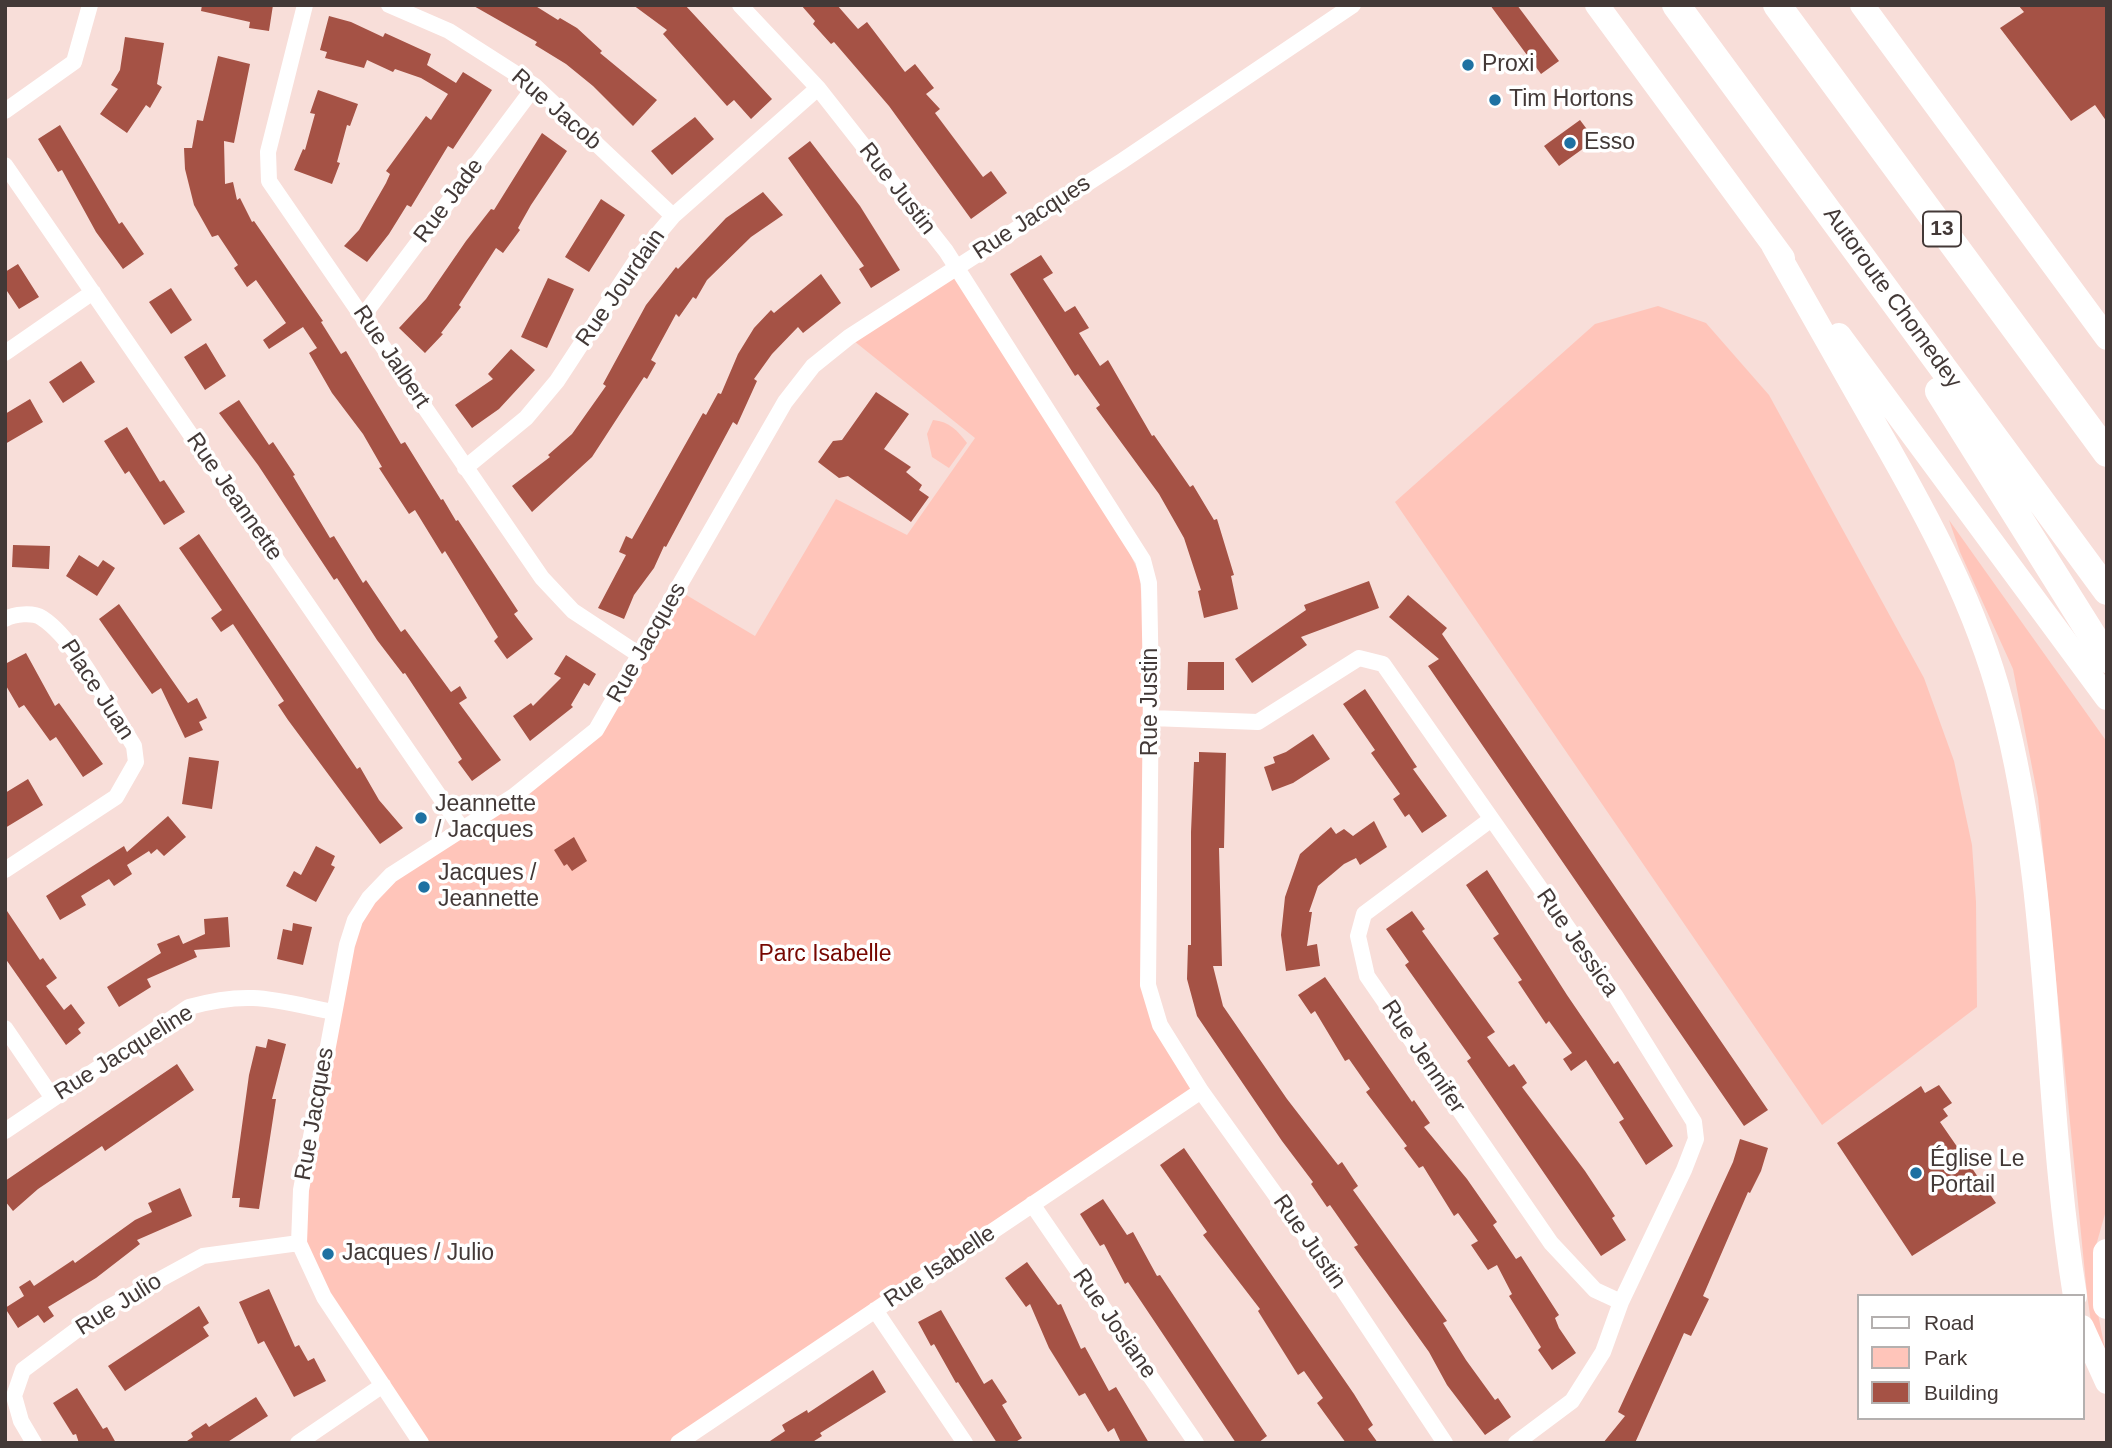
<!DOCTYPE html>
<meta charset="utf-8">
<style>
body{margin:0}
#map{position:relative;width:2112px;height:1448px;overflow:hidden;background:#f8ded9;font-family:Arial,sans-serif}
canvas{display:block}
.frame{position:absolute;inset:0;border:7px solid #433937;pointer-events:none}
.legend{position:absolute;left:1857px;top:1294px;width:228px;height:126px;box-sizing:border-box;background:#fff;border:2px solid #b4b0af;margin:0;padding:9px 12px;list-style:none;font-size:21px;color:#433937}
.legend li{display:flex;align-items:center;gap:14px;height:35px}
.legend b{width:35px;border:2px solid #b4b0af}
</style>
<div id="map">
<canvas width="2112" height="1448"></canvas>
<div class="frame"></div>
<ul class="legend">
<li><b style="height:9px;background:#fff"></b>Road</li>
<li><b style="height:19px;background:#ffc5ba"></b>Park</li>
<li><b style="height:19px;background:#a55245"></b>Building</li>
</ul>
</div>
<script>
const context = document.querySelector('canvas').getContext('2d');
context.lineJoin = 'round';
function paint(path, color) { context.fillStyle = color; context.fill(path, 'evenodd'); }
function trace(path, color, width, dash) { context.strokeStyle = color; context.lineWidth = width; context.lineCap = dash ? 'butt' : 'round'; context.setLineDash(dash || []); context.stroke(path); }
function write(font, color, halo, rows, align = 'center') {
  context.font = font + ' Arial,sans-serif'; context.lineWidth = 7; context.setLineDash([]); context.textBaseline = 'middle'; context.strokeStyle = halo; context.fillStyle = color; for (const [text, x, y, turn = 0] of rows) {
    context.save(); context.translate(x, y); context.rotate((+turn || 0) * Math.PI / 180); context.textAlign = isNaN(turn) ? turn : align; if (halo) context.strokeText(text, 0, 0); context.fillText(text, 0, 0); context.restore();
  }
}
paint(new Path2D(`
 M955 263 1125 543 1139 573 1151 685 1148 985 1201 1091 678 1443H420L299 1243 333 1012 369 898 596 730 678 590 755 636 836 499 907 535 975 438 849 337Z
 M1658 306 1706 323 1769 395 1924 678 1954 761 1972 845 1976 902 1977 1007 1822 1125 1395 502 1595 324Z
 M933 420C950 422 957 430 967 443L949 468 932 457 927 434Z
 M1949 520 2107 742V1207L2093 1256V1289L2107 1359 2091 1322 2087 1294 2038 798 2013 669 1960 552Z`), '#ffc5ba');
paint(new Path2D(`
 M202 5H273L269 31 249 28 250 22 201 11Z
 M472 5H534L558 20 560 18 577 28 602 51 600 53 657 100 633 126 593 86 566 64 535 45 537 42Z
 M633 5H685L772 99 751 119 734 100 727 106 663 34 667 30Z
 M801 5H837L858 29 867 22 905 72 915 64 934 88 926 94 940 109 935 113 983 177 991 171 1007 193 971 219 889 106 834 42 831 44 813 24 815 21Z
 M1490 5H1517L1559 61 1541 74Z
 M2018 5H2107V122L2095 105 2071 121 2000 28 2024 12Z
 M329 16 351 22 383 37 385 33 431 54 427 65 456 83 463 72 492 90 453 149 448 146 411 207 407 205 389 234 367 262 344 246 359 230 386 183 390 174 386 171 426 116 431 120 448 94 421 78 395 69 393 72 367 60 364 68 325 58 327 52 320 50Z
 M125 37 164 43 157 84 162 87 150 108 146 105 127 133 100 114 118 89 111 85 120 70Z
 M218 56 250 64 234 143 224 141 225 184 233 182 237 200 240 198 252 222 254 221 323 321 321 322 341 354 346 351 401 444 405 442 441 500 443 499 456 521 458 520 518 611 514 614 533 639 507 659 494 641 498 637 445 551 442 554 415 510 409 514 379 468 382 467 363 434 332 393 309 353 317 348 303 327 269 349 263 340 286 323 256 280 247 287 234 268 238 265 218 235 212 237 194 205 185 169 184 148H192L197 120 203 121Z
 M318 90 358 104 350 126 347 125 337 162 340 163 332 184 294 170 303 149 305 150 315 114 310 113Z
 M695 117 714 139 672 175 651 151Z
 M1580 120 1595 140 1559 166 1544 146Z
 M60 125 119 224 122 222 144 254 123 269 96 232 62 170 58 172 38 139Z
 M542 133 567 151 531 205 518 228 520 230 503 253 496 248 459 305 461 307 441 333 443 334 425 353 399 328 426 299 466 241 491 209 494 210Z
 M810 141 860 206 900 270 871 288 859 269 864 266 788 158Z
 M763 192 783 215 751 237 707 280 696 299 693 297 679 317 676 314 651 360 656 363 647 379 644 377 592 457 532 512 512 486 550 457 548 455 572 434 606 386 603 384 646 305 676 267 678 269 726 218Z
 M601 199 625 215 589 272 565 257Z
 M1041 255 1053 273 1043 279 1065 312 1075 306 1089 328 1079 333 1100 366 1108 360 1152 436 1154 435 1190 487 1193 485 1214 520 1217 519 1234 575 1231 576 1238 609 1204 618 1198 591 1201 590 1184 538 1159 494 1096 408 1100 405 1078 374 1075 376 1010 274Z
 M18 264 39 297 19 309 5 288V272Z
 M821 274 841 303 803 333 798 327 772 354 754 379 757 381 737 425 733 422 666 547 664 546 654 568 634 595 624 619 598 608 626 555 619 552 626 536 632 539 703 413 706 415 718 393 721 394 738 354 754 328 771 310 774 313Z
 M548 278 574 289 547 348 521 337Z
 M171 288 192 320 171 334 149 302Z
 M206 343 226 376 205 390 184 357Z
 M511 349 535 370 499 409 472 428 455 405 493 379 488 374Z
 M81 361 95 382 63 403 49 382Z
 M876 392 909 414 884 449 911 467 906 472 922 485 919 490 929 497 911 522 848 476 839 478 818 462 833 441 842 440Z
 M30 399 43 422 5 444V414Z
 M239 400 269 445 273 442 295 475 293 476 330 538 334 536 363 583 366 580 401 632 405 629 451 692 460 686 467 698 459 703 501 760 472 781 458 762 462 759 405 673 403 674 377 640 337 578 334 580 258 465 219 413Z
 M127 427 160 482 164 480 185 512 164 525 129 471 125 474 104 441Z
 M199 534 357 769 360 767 379 800 403 828 380 844 288 720 278 705 284 701 233 624 221 632 211 618 222 610 179 548Z
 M13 545 50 546 49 569 12 567Z
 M79 555 98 567 103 560 115 568 97 596 66 576Z
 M1369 581 1379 608 1301 637 1307 645 1252 683 1235 659 1306 610 1304 605Z
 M1408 595 1447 628 1442 634 1768 1110 1744 1126 1428 666 1439 659 1389 617Z
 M119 604 188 703 197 698 207 718 199 722 203 730 185 738 161 688 152 694 99 619Z
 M26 653 55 706 59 703 103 764 83 777 56 737 50 741 24 705 19 708 5 684V664Z
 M566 655 596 674 589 686 584 683 571 705 573 707 530 741 513 716 531 703 533 706 561 678 554 674Z
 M1188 662H1224V690H1187Z
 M1365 689 1417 767 1413 769 1447 816 1422 833 1409 814 1405 817 1393 799 1400 794 1371 753 1375 750 1343 704Z
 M1313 734 1330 759 1293 783 1272 791 1264 767 1275 763 1273 757 1286 752Z
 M1199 752 1226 753 1224 848H1219L1222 966H1213L1223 1006 1287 1099 1338 1165 1342 1162 1358 1186 1353 1190 1447 1321 1443 1323 1466 1360 1495 1400 1498 1398 1511 1417 1485 1435 1447 1385 1429 1352 1354 1247 1358 1245 1330 1205 1327 1207 1311 1184 1313 1182 1282 1141 1197 1016 1187 979 1188 945H1191V832L1194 762H1199Z
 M189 757 219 761 212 809 182 804Z
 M28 779 43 805 5 828V793Z
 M168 816 186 837 164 856 157 849 151 854 149 851 127 865 132 874 114 886 109 879 81 896 86 905 60 920 46 896 124 846 127 852Z
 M1374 821 1387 847 1360 865 1356 858 1344 864 1318 886 1309 912H1312L1307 946 1317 944 1320 966 1286 971 1281 935 1285 897 1300 854 1331 827 1336 834 1344 829 1353 836Z
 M574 837 587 861 572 871 567 864 564 866 554 850Z
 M316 846 335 856 331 865 335 867 316 902 286 886 294 871 301 875Z
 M1487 870 1567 995 1614 1064 1618 1061 1673 1146 1646 1165 1619 1122 1624 1119 1586 1060 1571 1071 1563 1059 1572 1053 1549 1021 1546 1024 1518 982 1522 980 1493 938 1499 934 1466 885Z
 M5 908 40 960 43 958 57 978 46 986 64 1010 71 1004 85 1023 78 1029 81 1033 66 1045 5 958Z
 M1412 911 1425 929 1422 931 1495 1032 1487 1037 1509 1067 1514 1064 1527 1083 1522 1087 1585 1171 1615 1216 1612 1218 1626 1240 1601 1256 1467 1061 1471 1058 1405 965 1409 962 1386 929Z
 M228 917 230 947 194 950 197 957 147 979 151 987 119 1007 107 987 161 953 157 944 179 935 183 944 205 934 204 919Z
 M293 923 312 927 303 965 277 959 283 929 292 931Z
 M1325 977 1412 1102 1414 1100 1430 1123 1424 1127 1467 1179 1497 1222 1493 1225 1516 1259 1521 1256 1559 1315 1555 1318 1559 1328 1576 1353 1552 1370 1538 1350 1541 1347 1509 1296 1512 1294 1497 1265 1488 1270 1471 1245 1478 1241 1458 1213 1454 1216 1423 1166 1419 1168 1404 1148 1407 1146 1366 1092 1370 1089 1349 1059 1345 1061 1315 1011 1311 1014 1298 995Z
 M268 1039 286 1044 272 1099H276L259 1209 239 1207 240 1198H232L249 1075 256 1046 266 1048Z
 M177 1064 194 1090 105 1151 102 1146 38 1189 13 1211 5 1201V1181Z
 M1939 1085 1952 1103 1943 1109 1948 1116 1940 1122 1996 1203 1912 1256 1837 1143 1921 1086 1925 1093Z
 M1740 1139 1768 1148 1761 1171 1750 1193 1748 1192 1703 1296 1709 1299 1691 1336 1684 1333 1635 1443H1603L1625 1416 1618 1412 1733 1162Z
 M1184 1148 1354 1394 1373 1425 1368 1429 1378 1443H1346L1317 1403 1323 1398 1304 1371 1298 1375 1258 1311 1260 1309 1203 1235 1207 1232 1160 1165Z
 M180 1188 192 1216 137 1240 140 1244 96 1278 48 1307 54 1316 44 1323 38 1315 18 1328 5 1308 24 1296 19 1287 30 1280 34 1286 73 1260 75 1263 135 1220 152 1212 148 1203Z
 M1103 1199 1127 1235 1133 1232 1157 1276 1160 1275 1267 1436 1258 1443H1236L1128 1282 1125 1284 1104 1244 1100 1246 1080 1214Z
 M1027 1262 1058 1305 1061 1304 1081 1349 1085 1347 1109 1391 1116 1387 1149 1443H1121L1114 1428 1108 1432 1085 1393 1079 1396 1049 1348 1030 1304 1026 1307 1005 1278Z
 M269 1289 295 1347 299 1345 308 1361 314 1358 326 1381 294 1397 264 1341 258 1344 239 1302Z
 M199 1306 209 1323 203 1327 209 1336 125 1391 108 1366Z
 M941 1310 984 1384 992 1379 1007 1402 1002 1405 1022 1438 1014 1443H997L958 1382 956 1383 934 1344 931 1346 918 1322Z
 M873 1370 886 1392 820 1433 822 1436 811 1443H767L785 1431 782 1425 807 1410 808 1413Z
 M77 1388 103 1429 107 1427 116 1443H79L76 1434 73 1435 53 1403Z
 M256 1397 268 1416 226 1443H184L193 1437 191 1433 206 1423 209 1427Z`), '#a55245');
trace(new Path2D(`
 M305 5 268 152 269 181 542 578 573 611 641 656
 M389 5 449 31 535 86 673 216
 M740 5 818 88 946 251 1143 560 1149 583 1151 685 1148 985 1160 1025 1201 1091 1336 1279 1445 1443
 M5 111 74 62 90 5
 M5 165 462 829
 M363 316 535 86
 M5 353 93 292
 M465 468 526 418 557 381 637 259 673 216 818 88
 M5 619C14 614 33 612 42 618 76 640 111 710 134 746L136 762 116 797 5 870
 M1151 718 1258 722 1359 658 1383 664 1615 995 1694 1122 1696 1139 1684 1170 1621 1302 1603 1352 1572 1401 1516 1443
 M1490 820 1364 914 1358 936 1367 976 1551 1243 1595 1290 1621 1302
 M5 1028 52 1097
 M5 1131 189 1007C250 990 274 1000 333 1012
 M1032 1204 1196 1443
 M875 1310 965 1443
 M34 1443 21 1421 14 1396 23 1370 102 1311 203 1256 299 1243
 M298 1443 383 1385
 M421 1443 324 1297 299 1243 301 1190 347 945 355 920 369 898 391 875 514 796 596 730 785 402 813 366 849 337 1122 161 1353 5
 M678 1443 1201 1091`), '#fff', 16);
trace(new Path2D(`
 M1597 5 1783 258
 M1862 5 2107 338
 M1773 245C1808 307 1843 368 1878 430 1928 517 1976 605 2002 704 2053 897 2043 1099 2075 1296
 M1839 335 2107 698
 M2082 1327 2107 1382`), '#fff', 24);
trace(new Path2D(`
 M1676 5 2107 591
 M1777 5 2107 453
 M1939 391 2107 659
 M2107 1253V1305`), '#fff', 28);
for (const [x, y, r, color] of [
 [1468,65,7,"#1e71a2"],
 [1495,100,7,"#1e71a2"],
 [1570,143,7,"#1e71a2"],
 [421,818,7,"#1e71a2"],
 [424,887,7,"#1e71a2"],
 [1916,1173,7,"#1e71a2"],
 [328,1254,7,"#1e71a2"]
]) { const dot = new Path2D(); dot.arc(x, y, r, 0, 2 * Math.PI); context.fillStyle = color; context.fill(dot); trace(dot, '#fff', 2.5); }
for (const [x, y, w] of [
 [1942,229,38]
]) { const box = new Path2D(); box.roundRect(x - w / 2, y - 17.5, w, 35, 5); context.fillStyle = '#fff'; context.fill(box); trace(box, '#433937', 2); }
write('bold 21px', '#433937', null, [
 ["13",1942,229]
]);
write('23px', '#433937', '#fff', [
 ["Proxi",1482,65],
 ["Tim Hortons",1509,100],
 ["Esso",1584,143],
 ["Jeannette",435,805],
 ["/ Jacques",435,831],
 ["Jacques /",438,874],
 ["Jeannette",438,900],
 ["Église Le",1930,1160],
 ["Portail",1930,1186],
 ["Jacques / Julio",342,1254]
], 'left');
write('23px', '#433937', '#fff', [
 ["Rue Jacob",556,110,41],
 ["Rue Justin",897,189,52],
 ["Rue Jade",449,201,-53],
 ["Rue Jacques",1032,218,-33],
 ["Rue Jourdain",621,288,-55],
 ["Autoroute Chomedey",1892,298,54],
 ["Rue Jalbert",391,357,56],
 ["Rue Jeannette",234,497,55],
 ["Rue Jacques",647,643,-60],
 ["Place Juan",97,690,57],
 ["Rue Justin",1151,702,-90],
 ["Rue Jessica",1577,943,55],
 ["Rue Jacqueline",124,1053,-32],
 ["Rue Jennifer",1423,1057,56],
 ["Rue Jacques",315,1114,-80],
 ["Rue Justin",1309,1242,55],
 ["Rue Isabelle",940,1267,-34],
 ["Rue Julio",119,1305,-32],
 ["Rue Josiane",1114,1324,55]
]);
write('23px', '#770701', '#fff', [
 ["Parc Isabelle",825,955]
]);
</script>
